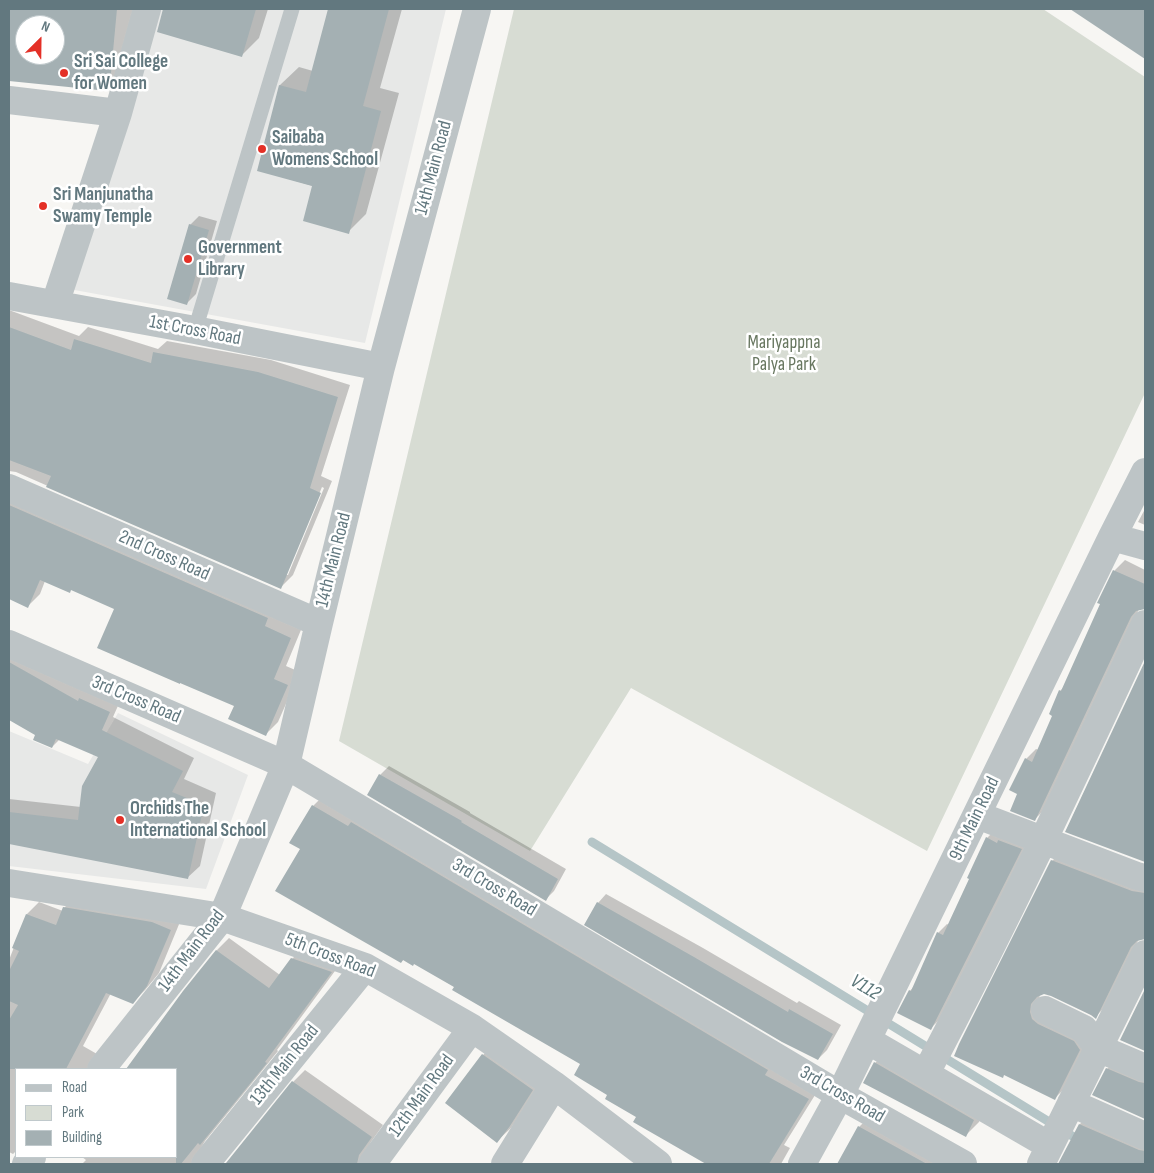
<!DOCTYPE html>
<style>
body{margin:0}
#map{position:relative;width:1154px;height:1173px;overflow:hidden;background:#f7f6f3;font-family:"Sofia Sans Condensed",sans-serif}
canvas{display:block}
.frame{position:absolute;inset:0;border:10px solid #62787f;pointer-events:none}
.legend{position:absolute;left:15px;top:1068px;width:162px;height:90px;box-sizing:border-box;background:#fff;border:1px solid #c0c9cc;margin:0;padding:6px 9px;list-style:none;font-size:15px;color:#62787f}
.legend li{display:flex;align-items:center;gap:10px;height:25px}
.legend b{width:25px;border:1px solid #c0c9cc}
.north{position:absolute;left:15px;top:15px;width:50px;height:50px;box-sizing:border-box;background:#fff;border:1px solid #c0c9cc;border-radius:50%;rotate:23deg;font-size:14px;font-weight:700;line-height:20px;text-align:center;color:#62787f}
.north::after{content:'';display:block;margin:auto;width:18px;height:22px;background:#e43027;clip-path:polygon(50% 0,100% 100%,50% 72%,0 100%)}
</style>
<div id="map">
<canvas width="1154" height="1173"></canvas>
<div class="frame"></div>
<ul class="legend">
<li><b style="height:6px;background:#bdc4c6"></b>Road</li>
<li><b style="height:14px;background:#d7dcd3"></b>Park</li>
<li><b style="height:14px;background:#a4b0b3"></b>Building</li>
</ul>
<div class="north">N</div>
</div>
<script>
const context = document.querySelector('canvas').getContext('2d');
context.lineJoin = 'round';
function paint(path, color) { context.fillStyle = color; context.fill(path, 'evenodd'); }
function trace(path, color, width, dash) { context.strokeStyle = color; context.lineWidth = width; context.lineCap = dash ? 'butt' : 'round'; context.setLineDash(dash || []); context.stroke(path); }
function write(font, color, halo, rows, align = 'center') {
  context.font = font + ' "Sofia Sans Condensed",sans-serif'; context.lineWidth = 5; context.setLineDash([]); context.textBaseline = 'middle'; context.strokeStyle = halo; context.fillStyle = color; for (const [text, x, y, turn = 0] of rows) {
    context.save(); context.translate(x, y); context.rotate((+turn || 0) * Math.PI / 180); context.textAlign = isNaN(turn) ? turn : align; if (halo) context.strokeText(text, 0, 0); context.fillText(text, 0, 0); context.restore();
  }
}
paint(new Path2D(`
 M155 9H446L365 343 69 289Z
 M118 713 248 775 206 889 9 866V731L88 764Z`), '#e7e8e7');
paint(new Path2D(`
 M514 9H1043L1145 77V393L927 851 631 688 530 851 339 741Z`), '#d7dcd3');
paint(new Path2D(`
 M9 9H133L128 65 126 71 108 90 9 80ZM25 25H55V55H25Z
 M165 9H268L259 38 241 56 158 31Z
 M329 9H402L380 88 399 93 366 214 348 232 313 186 258 170 280 85 299 67 313 71Z
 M1089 9H1145V58L1084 16Z
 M199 216 217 221 196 294 186 304 190 225Z
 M9 310 79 336 88 327 158 349 167 341 271 360 350 385 321 476 332 481 293 575 280 588 16 472 9 471ZM322 487 324 488 288 575H285Z
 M9 485 303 625 286 666 300 672 278 722 266 734 235 705 115 608 71 589 45 581 40 594 28 606 9 598Z
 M1145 509V525L1138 522Z
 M1125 560 1145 570V608L1139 609 1045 809 1035 819 1018 793 1026 759 1036 749 1039 750 1054 715 1060 691 1064 687 1101 604 1099 603 1115 570Z
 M9 648 121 699 113 717 194 758 184 779 216 793 200 866 187 878 9 843V799L81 807 99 757 60 739 52 747 37 735 9 718Z
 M1145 663V860L1066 831Z
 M389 766 470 812V813L566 869 554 891 545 900 380 775Z
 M325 794 820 1087 784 1145 790 1148 781 1164H708L635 1121 637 1117 609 1094 582 1064 415 963 404 959 401 962 302 849 313 806Z
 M996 829 1030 840 940 1019 931 1028 910 991 914 986 938 933 947 924 949 925 970 878 987 838Z
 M1062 851 1145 882V938L1139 939 1105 1007 1095 1017 1052 995 1043 993 1040 994 1039 1000 1089 1039 1065 1088 1055 1098 1005 1074 1052 861Z
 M606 894 703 948 797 1003 799 1001 841 1025 827 1050 818 1059 598 903Z
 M76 896 182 917 159 973 145 990 133 1002 111 993 83 1046 97 1054 104 1069H16V1151L13 1154 9 1152V960L27 914 39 902 63 911 64 908Z
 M229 938 280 975 292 959 305 946 343 960 277 1050 278 1051 205 1141 201 1148 208 1164H82L86 1160 82 1157H176V1069H128L184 991 217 950Z
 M1145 991V1050L1121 1040Z
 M497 1041 545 1076 524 1111 511 1128 497 1141 483 1055Z
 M889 1049 987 1106 979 1122 966 1135 875 1063Z
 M1117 1059 1145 1071V1118L1094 1095 1107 1069Z
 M305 1070 383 1125 371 1142 360 1164H227L293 1082Z
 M1090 1114 1145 1139V1164H1060L1080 1124Z
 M869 1117 950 1164H839L859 1127Z`), '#0003');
trace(new Path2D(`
 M592 842 1082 1142`), '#b5c5c7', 9);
paint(new Path2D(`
 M9 9H117L110 84 108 91 9 81ZM25 25H55V55H25Z
 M163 9H256L242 57 157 32Z
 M328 9H389L363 106 381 111 349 234 303 221 312 186 257 171 279 85 306 92Z
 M1070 9H1145V59Z
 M189 224 209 230 187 305 167 299Z
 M9 327 71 350 74 339 151 363 153 352 258 372 338 397 310 488 321 493 281 589 46 487 51 476 9 460Z
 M9 505 268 618 265 626 291 638 274 679 288 685 266 736 228 719 234 706 180 683V684L97 648 114 609 71 590 70 593 40 580 28 608 9 599Z
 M1113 570 1145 584V609L1136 611 1131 617 1035 821 1010 811 1017 794 1009 790 1025 758 1032 762 1052 716 1049 714 1059 690 1061 691 1100 604 1097 603Z
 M1145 661V862L1065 832Z
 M9 662 78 701 79 698 110 712 102 730 183 771 172 792 204 805 188 879 9 844V812L78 820 82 786 98 757 56 739 52 748 33 740 35 735 9 720Z
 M379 774 462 821 461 822 558 879 546 901 367 795Z
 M312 805 348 826 351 822 768 1070 765 1075 809 1099 769 1164H706L633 1122 636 1117 605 1099 607 1095 574 1075 580 1064 452 990 454 987 414 964 413 966 403 960 401 963 275 891 300 849 289 843Z
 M986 837 997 843 998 840 1022 849 931 1030 897 1013 909 990 911 991 937 932 943 935 969 879 967 878Z
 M1051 860 1132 891 1145 893V939L1137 941 1131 947 1096 1019 1091 1015 1051 996 1044 994 1037 997 1031 1004 1030 1012 1032 1019 1038 1024 1074 1041 1080 1050 1055 1100 1004 1075 1003 1078 954 1056 959 1044Z
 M597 902 694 957 788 1012 789 1009 833 1034 818 1060 782 1042 584 925Z
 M63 907 152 922 171 930 147 986 133 1004 106 993 66 1069H9V1020L18 1005 9 1001V971L19 951 12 948 26 914 56 925Z
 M216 950 269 988 291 958 332 972 265 1062 267 1063 200 1145 198 1143 181 1164H176V1069H126L183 991Z
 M1145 989V1051L1120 1040Z
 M482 1054 533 1090 510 1126 497 1143 445 1103Z
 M874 1062 974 1120 966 1137 863 1083Z
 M1106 1068 1139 1082 1145 1083V1119L1092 1095Z
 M292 1081 372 1137 359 1155 357 1164H228L226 1163Z
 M1079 1124 1139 1150 1145 1151V1164H1058Z
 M858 1126 927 1164H837Z`), '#a4b0b3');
trace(new Path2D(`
 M195 330 292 9`), '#bdc4c6', 15);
trace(new Path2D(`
 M9 100 118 113
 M9 296 195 330 381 367
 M55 304 118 113 147 9
 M9 488 319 623
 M1112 537 1145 546
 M9 644 286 765 840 1095 963 1164
 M977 815 1137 876 1145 878
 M9 883 222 917 365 967 472 1028 554 1085 658 1164
 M1045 1010 1084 1029 1098 1048 1145 1068
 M867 1040 1050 1146
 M101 1069 222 917 286 765 319 623 381 367 477 9
 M926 1073C1004 926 1075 775 1145 624
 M1071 1103 1145 1136
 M26 1164 32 1157
 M205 1164 365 967
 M372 1164 472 1028
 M505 1164 554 1085
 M802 1164 840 1095 1112 537 1145 472
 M1041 1164 1145 954`), '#bdc4c6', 28);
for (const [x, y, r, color] of [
 [64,73,5,"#e43027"],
 [262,149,5,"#e43027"],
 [43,206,5,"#e43027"],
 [188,259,5,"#e43027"],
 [120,820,5,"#e43027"]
]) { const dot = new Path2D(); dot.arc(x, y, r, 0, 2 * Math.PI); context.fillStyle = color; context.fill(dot); trace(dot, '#fff', 2); }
write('bold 19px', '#62787f', '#fff', [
 ["Sri Sai College",74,62],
 ["for Women",74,84],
 ["Saibaba",272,138],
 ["Womens School",272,160],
 ["Sri Manjunatha",53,195],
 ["Swamy Temple",53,217],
 ["Government",198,248],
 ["Library",198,270],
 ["Orchids The",130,809],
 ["International School",130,831]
], 'left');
write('19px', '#62787f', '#fff', [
 ["14th Main Road",434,168,-75],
 ["1st Cross Road",195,331,11],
 ["2nd Cross Road",164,556,24],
 ["14th Main Road",334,560,-76],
 ["3rd Cross Road",136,700,23],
 ["9th Main Road",975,819,-64],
 ["3rd Cross Road",494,888,31],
 ["14th Main Road",192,951,-53],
 ["5th Cross Road",330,956,21],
 ["13th Main Road",285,1065,-51],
 ["3rd Cross Road",842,1095,30],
 ["12th Main Road",422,1096,-54]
]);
write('19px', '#687760', '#fff', [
 ["Mariyappna",784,343],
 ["Palya Park",784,365]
]);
write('italic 20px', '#5c777a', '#fff', [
 ["V112",865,988,31]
]);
</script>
